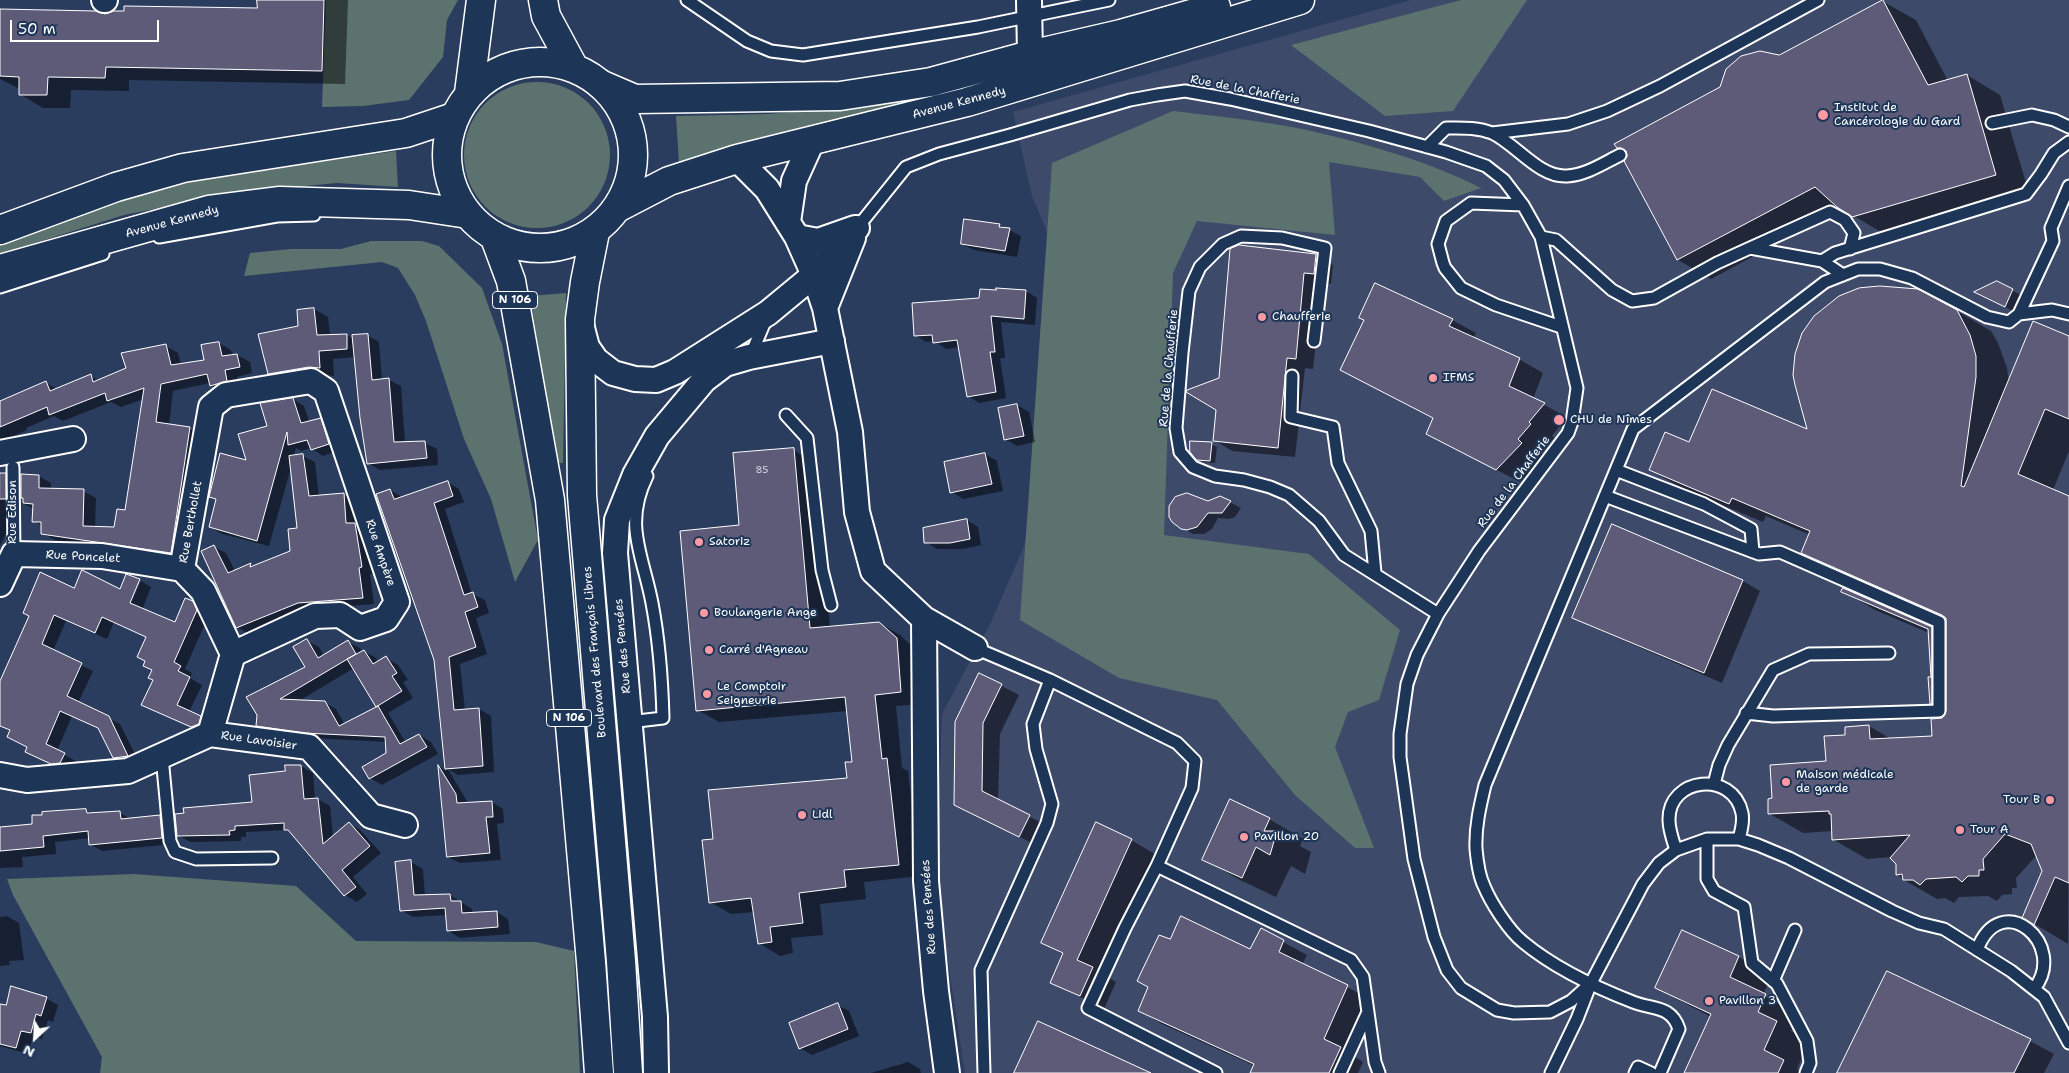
<!DOCTYPE html>
<meta charset="utf-8">
<style>
body{margin:0}
#map{position:relative;width:2069px;height:1073px;overflow:hidden;background:#2a3d5e;font-family:"Shantell Sans",sans-serif}
canvas{display:block}
.north{position:absolute;left:10px;top:1013px;width:50px;height:50px;-webkit-text-stroke:4px #1d3557;paint-order:stroke;rotate:205deg;font-size:14px;font-weight:700;line-height:20px;text-align:center;color:#fff}
.north::after{content:'';display:block;margin:auto;width:18px;height:22px;background:#fff;clip-path:polygon(50% 0,100% 100%,50% 72%,0 100%)}
.scale{position:absolute;left:10px;top:20px;width:149px;height:22px;box-sizing:border-box;border:2px solid #fff;border-top:0;padding-left:6px;font-size:15px;line-height:18px;white-space:nowrap;color:#fff;-webkit-text-stroke:4px #1d3557;paint-order:stroke}
</style>
<div id="map">
<canvas width="2069" height="1073"></canvas>
<div class="north">N</div>
<div class="scale">50 m</div>
</div>
<script>
const context = document.querySelector('canvas').getContext('2d');
context.lineJoin = 'round';
function paint(path, color) { context.fillStyle = color; context.fill(path, 'evenodd'); }
function trace(path, color, width, dash) { context.strokeStyle = color; context.lineWidth = width; context.lineCap = dash ? 'butt' : 'round'; context.setLineDash(dash || []); context.stroke(path); }
function write(font, color, halo, rows, align = 'center') {
  context.font = font + ' "Shantell Sans",sans-serif'; context.lineWidth = 4; context.setLineDash([]); context.textBaseline = 'middle'; context.strokeStyle = halo; context.fillStyle = color; for (const [text, x, y, turn = 0] of rows) {
    context.save(); context.translate(x, y); context.rotate((+turn || 0) * Math.PI / 180); context.textAlign = isNaN(turn) ? turn : align; if (halo) context.strokeText(text, 0, 0); context.fillText(text, 0, 0); context.restore();
  }
}
paint(new Path2D(`
 M1411 0H2069V1073H965L936 886 942 714 992 620 1024 546 1073 294 1032 196 1013 112Z`), '#3e4a69');
paint(new Path2D(`
 M326 0H458L447 20 443 57 409 100 363 106 322 107Z
 M1461 0H1527L1453 111 1385 116 1291 45Z
 M464 155a73 73 0 1 1 146 0a73 73 0 1 1-146 0Z
 M939 92 941 98 679 163 676 116 769 114 871 105Z
 M1173 111C1214 116 1257 120 1297 128 1355 140 1429 161 1481 188L1444 201 1420 177 1329 162 1335 235 1197 221 1173 273 1164 535 1309 554 1400 630 1379 700 1348 712 1335 747 1374 848H1355L1295 795 1217 700 1119 678 1020 620 1052 163Z
 M396 151 398 187 337 183 240 192 124 215 0 254V241L7 239 116 202 206 178Z
 M371 241H422L439 246 482 288 502 344 538 540 515 582 491 499 464 439 426 321 415 295 398 268 382 262 244 276 250 253 291 249H341Z
 M566 293 563 463H557L530 296Z
 M134 874 296 886 356 941 536 942 574 951 580 1073H100L102 1057 13 895 7 879Z`), '#5c726e');
paint(new Path2D(`
 M258 0H348L345 84 129 80V91L71 90 70 108H43L20 94V89L0 79V10L105 15 258 9Z
 M1882 1 1916 20 1948 81 1967 75 2000 95 2029 193 1886 235 1842 209 1711 279 1678 260 1625 161 1628 153 1618 147Z
 M999 225 1021 236 1017 257 974 250 962 244Z
 M1315 255 1333 265 1331 284 1322 283 1313 369 1305 368 1295 457 1232 451 1214 440 1220 379Z
 M1997 282 2024 297 2017 313 1977 293Z
 M981 290 1026 291 1037 298 1035 325 1001 322 1005 358H1000L1006 398 979 403 968 396 960 347 946 349 934 341 926 342 915 335 981 299Z
 M1840 297 1957 311 1991 331 1998 343 2007 368 2009 384 2069 337V451L2053 490 2069 497 2068 944 2023 917 2043 871 2037 855 2016 878 2017 888H2012V894L2002 895 1997 901 1988 896 1959 897 1954 903 1945 898 1937 899 1904 880 1897 874V863L1891 857 1867 859 1834 840 1833 831 1803 833 1770 814 1827 762 1847 736 1869 726 1891 739 1933 737 1947 712 1931 703 1930 678H1932L1929 633 1875 610 1843 591 1931 628 1948 638V622L1836 572 1803 553 1810 535 1766 516 1763 522 1684 489 1650 470 1690 444 1809 432 1808 325 1822 309Z
 M314 309 328 317 330 336 347 335 354 339 367 335 379 342 382 380H389L401 386 405 443H425L437 449 438 465 380 470 368 463 356 357 333 359 334 376 324 375 283 382 269 373 300 327Z
 M1452 320 1476 333 1473 339 1519 359 1543 373 1533 399 1567 417 1552 436 1554 438 1541 453 1545 457 1520 482 1427 434 1434 419 1341 370Z
 M219 343 231 350 233 356 237 355 250 362 252 373 237 377 239 388 223 393 211 386 210 383 173 391 169 425 190 429 202 436 183 559 55 540 42 533V526L34 521V509L22 503V475L39 476 51 483V489L83 491 96 498 95 528 115 529 126 511 144 399 121 407 111 402 63 421 54 416 26 428 27 430 0 442V401L46 383 57 389 91 376 99 381 128 369 166 346 178 353 181 365 206 361Z
 M293 399 304 406 310 423 321 420 332 427 340 450 323 456 311 448 301 451 296 448 293 457 303 456 315 462 319 497 343 495 355 502 357 526 366 531 373 574H370L374 604 310 609 249 634 237 627 214 547 226 553 235 571 251 564 254 566 292 552 298 529 292 464 269 546 222 534 210 527 217 500 210 496 248 462 268 427Z
 M1017 405 1029 412 1035 442 1017 446 1005 439Z
 M1211 444 1217 447 1215 463 1203 462 1197 459Z
 M793 450 814 462 830 627 879 623 900 635 917 651 922 704 896 706 902 768 908 771 920 876 864 882 866 899 820 904 823 935 791 938 793 953 780 956 759 943 754 912 731 914 710 902 715 840 848 779 853 763 848 711 719 722 698 710 740 526Z
 M985 454 997 461 1003 491 963 499 952 492Z
 M5 475 17 481V510L0 546V477Z
 M447 482 459 489 464 502 445 509 472 594 485 600 489 613 476 618 487 654 460 664 465 710 479 709 491 716 494 772 458 775 448 769 468 803 492 802 503 809 504 823 497 824 501 860 460 863 448 857 440 767 446 771 436 660 390 490 402 497Z
 M1220 497 1241 508 1235 517 1229 519 1218 518 1212 529 1204 534H1193L1177 525 1208 502Z
 M967 520 978 527 981 545 963 549H937L926 542Z
 M1613 526 1743 581 1760 591 1722 683 1592 627 1574 617Z
 M141 581 151 587 142 610 175 624 192 602 204 610 208 617 185 669 192 673 190 678 202 685 189 712 212 724 204 733 143 705 154 679 153 670 146 661 147 637 114 622 107 639 66 621 53 651 93 671 78 703 120 724 139 762 126 765 114 758 100 729 72 716 57 751 76 761 72 769 64 770 26 752 28 747 11 731 0 725V684L30 616 75 589 128 609Z
 M307 641 319 647 324 656 348 642 360 648 362 652 364 651 376 658 378 662 386 658 398 665 408 680 403 682 413 698 388 713 406 743 419 735 431 742 438 754 382 785 370 778 388 754 387 742 328 739 269 732 257 725 306 667ZM354 668 377 707 345 725 336 709 324 702 299 701Z
 M980 675 1019 695 1000 734 998 801 1046 825 1036 845 955 805Z
 M301 766 313 773 315 799H318L330 806 333 837 349 823 360 830 381 853 353 877 367 894 357 902 345 895 294 834 286 830 246 832V837H241V841L190 842 178 835 253 803 287 773Z
 M86 810 93 814 120 813 131 819 160 816 172 823 173 844 102 851 90 844V838L55 842 56 854 22 857 23 867 0 868V837Z
 M1269 819 1303 839 1300 846 1311 852 1305 874 1291 866 1276 897 1238 879 1204 859Z
 M1131 840 1155 854 1101 973 1116 982 1104 1009 1051 982 1064 955 1043 943Z
 M411 862 423 869 425 896 450 895 472 909 473 914 497 912 508 919 510 934 460 938 448 931 447 915 413 917 401 910Z
 M7 916 19 923 24 960 9 961 10 965 0 966V917Z
 M1261 930 1307 955 1302 965 1371 999 1347 1052 1363 1062 1358 1073H1256L1255 1066 1162 1024 1139 1010 1171 941 1251 951Z
 M1683 932 1739 957 1772 976 1763 995 1798 1015 1791 1031 1809 1041 1797 1069 1804 1073H1686L1711 1017 1656 988Z
 M46 998 58 1005 53 1022 48 1020 42 1039 33 1037 28 1054 0 1046V1012Z
 M837 1005 849 1011 859 1036 812 1055 800 1048Z
 M2030 1041 2054 1054 2044 1073H1838Z
 M908 1062 920 1069 921 1073H871Z`), '#0007');
const building = new Path2D(`
 M257 0H324L322 71 106 67 105 78 48 77 47 95H19V77L0 76V9L96 11 105 14 113 11H124V6L257 8Z
 M1883 0 1928 85 1967 74 1996 175 1852 217 1837 207 1815 187 1677 260 1624 161 1627 156 1626 151 1621 148H1617L1614 144 1720 87 1726 69 1741 56 1760 51 1779 55Z
 M964 219 1000 224 999 227 1010 228 1005 251 961 244Z
 M1239 245 1316 254 1314 274 1304 273 1296 359 1287 358 1278 448 1213 441 1216 410 1186 392 1187 390 1219 378 1230 249Z
 M1997 281 2013 289 2005 307 1974 292Z
 M1375 283 1453 319 1449 326 1520 358 1509 386 1545 403 1529 422 1531 424 1518 439 1522 443 1496 470 1426 434 1433 418 1340 370 1364 320 1359 318Z
 M1880 286 1918 289 1957 310 1970 335 1976 356V377L1961 486 1964 487 2033 321 2069 336V419L2045 409 2018 474 2069 496V883L2055 877 2034 925 2022 918 2042 871 2031 844 2005 834 1983 859 1984 870H1979V876H1968L1962 882 1956 877 1926 879 1920 885 1913 880H1903L1902 874 1896 875V864L1890 858 1910 835 1832 840 1831 814H1829V811L1768 814V799L1772 798 1770 765 1826 761 1824 736 1845 735V727L1869 725 1870 739 1932 736 1931 719 1942 718 1946 711V618L1942 615 1801 553 1810 531 1732 498 1729 504 1649 470 1665 432 1689 442 1712 389 1807 429 1795 385 1793 375 1795 354 1802 333 1814 316 1839 296 1859 288Z
 M996 288 1026 290 1024 319 991 316 995 352H990L996 392 967 397 957 340 933 343 932 335 914 336 912 303 979 298 980 289 996 290Z
 M314 308 317 335 347 334V349L319 351 320 368 309 367 268 374 258 334 298 326 297 310Z
 M368 334 372 380 389 378 394 442 425 441 427 458 367 464 360 418 352 335Z
 M219 342 222 356 237 354 240 367 225 370 227 381 210 386 207 374 161 384 156 422 190 427 171 553 41 534V522H32L33 504 23 503V498H21V474L39 475V488L84 489 83 526 114 527 117 509 125 510 144 388 107 401 105 393 49 415 47 407 0 427V401L46 381 50 391 91 374 93 382 126 368 121 353 166 344 171 365 204 360 201 345Z
 M293 398 301 423 321 418 329 444 311 450 307 440 288 445 287 432 257 541 209 527 216 499 209 497 220 453 246 460 238 434 267 426 260 403Z
 M1017 404 1024 436 1004 440 998 408Z
 M1190 441 1212 442 1210 461 1196 460 1190 452Z
 M794 448 810 628 879 622 897 638 901 692 875 695 882 759 887 758 899 865 844 870 846 887 799 893 803 923 770 927 772 942 758 944 751 898 709 903 702 840 713 839 708 790 847 778 845 762H852L845 697 696 711 680 531 739 525 733 453Z
 M985 453 992 484 950 493 944 462Z
 M303 454 309 496 344 493 346 523H355L362 567 359 568 363 598 298 603 236 628 201 551 214 545 228 573 251 563 250 567 290 551 288 529 297 528 289 456Z
 M0 473H6V499H0Z
 M448 481 453 496 434 503 464 595 473 592 478 607 465 612 476 647 449 657 454 710 479 708 483 766 445 769 434 660 376 494 390 489 394 499Z
 M1187 493 1208 501 1220 496 1231 501 1222 513H1208L1197 527 1187 530 1181 529 1172 522 1169 517V506L1175 497Z
 M967 519 970 539 950 543H924L923 528Z
 M1612 524 1743 580 1704 673 1572 618Z
 M82 570 120 589 126 574 140 579 130 603 175 622 185 598 193 601 197 610 174 662 181 666 178 671 190 677 177 705 201 716 199 724 191 727 141 705 153 680 148 678 152 670 143 666 145 661 137 657 146 637 102 617 95 633 54 615 42 644 82 663 67 696 109 716 128 756 113 758 98 728 60 711 46 744 65 753 60 763 51 764 25 752 27 747 7 737 10 730 0 726V681L29 616 23 613 40 572 74 588Z
 M1843 588 1932 627V704H1930L1928 677H1931L1928 629 1841 592Z
 M307 639 318 658 348 640 356 654 280 699 325 701 339 726 376 707 347 659 364 650 373 664 386 656 397 673 392 676 402 691 376 707 378 706 400 744 419 734 427 747 369 779 362 767 386 753 385 737 304 733 256 726 257 715 246 697 305 667 293 647Z
 M979 673 1002 684 983 723 982 791 1030 815 1019 837 954 805 955 722Z
 M285 765H301L304 799 318 798 323 844 349 822 370 846 342 870 356 887 344 896 288 830H284V823L235 826V830L229 831 230 835 177 836 175 814 184 813 183 808 252 802 249 775 285 771Z
 M438 765 456 794 457 803 492 801 493 817H486L490 853 447 857Z
 M1230 799 1270 818 1264 831H1277L1270 855 1256 847 1242 878 1202 860Z
 M86 809 87 813 120 811 121 819 160 815 162 838 89 845 88 831 43 836 44 847 0 851V827L32 824V815H42V812Z
 M1096 822 1132 839 1077 960 1093 967 1080 996 1050 983 1063 953 1041 943Z
 M411 860 414 895 450 894 451 901H461L462 913 497 911 498 927 447 931 445 908 400 911 395 862Z
 M1181 916 1250 949 1261 928 1284 940 1279 952 1348 985 1324 1039 1341 1047 1329 1073H1250L1254 1064 1138 1011 1148 987 1137 981 1159 935 1170 939Z
 M1682 930 1739 956 1730 977 1766 994 1758 1012 1777 1021 1764 1050 1784 1060 1778 1073H1684L1711 1014 1655 988Z
 M1887 971 2031 1039 2014 1073H1837Z
 M11 986 47 997 41 1016 36 1014 31 1033 21 1031 16 1048 0 1044V1004L6 1005Z
 M838 1003 848 1029 799 1049 789 1023Z
 M1038 1021 1151 1073H1014Z`);
paint(building, '#5e5b79');
trace(building, '#fff', 1);
const lane = new Path2D(`
 M687 0 747 41 771 51 803 55 978 27 1109 0
 M1992 123 2032 115 2054 120 2069 127
 M1492 133 1568 124 1607 111 1660 86 1818 0
 M1427 147 1446 128C1461 128 1477 127 1492 133 1516 144 1539 178 1567 176 1586 175 1604 163 1620 155
 M1523 205 1471 203 1446 221 1438 244 1443 263 1445 268 1461 288 1496 305 1561 327
 M857 228 906 167 939 154 1010 135 1130 100 1157 95 1185 91 1230 99 1369 131 1446 152 1486 166 1504 180 1523 205 1541 237 1577 388 1572 422 1568 433 1479 551 1438 614 1417 655 1407 684 1400 734V757L1414 859 1434 937 1447 970 1461 988 1497 1010 1514 1013 1550 1012 1571 1001 1591 983
 M159 237 277 216 314 215
 M1541 237 1556 240 1612 290 1632 301 1654 298 1717 263 1750 248 1822 261 1843 275
 M1750 248 1830 212 1845 220 1854 233 1850 249
 M1822 261 1835 253 2026 194 2041 174 2054 153 2069 142
 M0 287 103 254
 M2019 314 2052 310 2069 314
 M1314 341 1325 248 1282 238 1241 236 1223 244 1200 267 1189 291 1182 353 1176 428 1180 452 1193 467 1215 476 1244 480 1270 487 1289 495 1319 521 1344 555 1438 614
 M750 357 766 319
 M1292 376 1291 417 1333 427 1338 463 1371 531 1375 573
 M786 415 807 438 822 570 831 605
 M13 467 14 554
 M1616 470 1704 504 1751 529 1753 552
 M1605 496 1759 554 1780 552 1939 622V711L1773 716 1746 713
 M975 648 1050 680 1177 743 1195 761 1192 788 1157 866 1351 960 1363 977 1375 1062 1379 1073
 M629 722 663 718C662 680 659 640 652 603 643 555 623 525 647 476
 M162 757 170 841 175 852 196 859 272 858
 M1714 784 1719 765 1728 745 1773 670 1809 654 1889 653
 M1707 839V879L1714 891 1744 907 1752 963 1777 984 1807 1041 1810 1063 1806 1073
 M1676 850C1673 841 1669 830 1669 820 1668 777 1733 770 1742 813 1744 822 1741 831 1739 839
 M1157 866 1125 928 1088 1008 1216 1073
 M1977 950C2001 886 2069 945 2034 989
 M1773 981 1795 930
 M984 1073 981 970 1047 823 1052 804 1036 749 1033 724 1050 680
 M1340 1073 1367 1014
 M1551 1073 1577 1019 1591 983 1643 884 1659 863 1676 850 1707 839H1739L1758 845 1789 858 1892 911 1919 923 1944 929 2011 971 2044 997 2069 1043
 M1635 1073 1638 1067 1651 1073
 M1660 1073 1679 1029C1671 1005 1653 1010 1633 1002 1597 988 1553 967 1523 942 1509 931 1491 903 1484 886 1479 876 1477 860 1476 849 1475 827 1480 806 1485 785L1633 429 1825 282 1858 269H1880L1912 278 1987 317 2009 322 2019 314 2053 241 2051 228 2069 186`);
const street = new Path2D(`
 M104 0H105
 M1029 0 1030 55
 M737 159 767 189 797 237 814 275 825 308 850 432 857 512 873 571 924 619 975 648
 M788 222 794 181 813 139
 M797 237 818 241 855 228
 M825 308 853 238
 M582 328 587 347 596 360 613 373 635 379 656 380 675 372 768 313 814 275 857 228
 M0 453 73 439
 M0 584 14 554 102 556 182 569
 M924 619 926 881 936 991 947 1073
 M210 734 233 654 315 616 340 615 360 628 386 619 397 602 326 391 311 381 226 395 211 407 182 569 203 591 233 654
 M0 775 27 780 128 771 210 734 309 747 371 816 405 825
 M656 1073 655 1017 615 553 617 520 635 475 657 436 704 380 725 364 749 357 832 341`);
const secondary = new Path2D(`
 M600 84 635 99 840 96 931 82 1030 55 1121 34 1216 7
 M619 207 669 181 737 159 967 102 1300 0
 M0 230 116 187 183 168 406 133 454 117
 M0 269 209 210 280 201 409 205 468 214`);
const primary = new Path2D(`
 M543 0 546 16 574 68
 M447 155a93 93 0 1 1 186 0a93 93 0 1 1-186 0Z
 M469 93 481 0
 M595 232 585 282 580 319 582 495 621 961 628 1073
 M495 238 511 281 550 500 591 962 599 1073`);
trace(lane, '#fff', 15);
trace(street, '#fff', 28);
trace(secondary, '#fff', 31);
trace(primary, '#fff', 31);
trace(lane, '#1d3557', 11);
trace(street, '#1d3557', 24);
trace(secondary, '#1d3557', 28);
trace(primary, '#1d3557', 28);
for (const [x, y, r, color] of [
 [1823,115,6,"#ff9aa2"],
 [1262,317,5,"#ff9aa2"],
 [1433,378,5,"#ff9aa2"],
 [1559,420,6,"#ff9aa2"],
 [699,542,5,"#ff9aa2"],
 [704,613,5,"#ff9aa2"],
 [709,650,5,"#ff9aa2"],
 [707,694,5,"#ff9aa2"],
 [1786,782,5,"#ff9aa2"],
 [2050,800,5,"#ff9aa2"],
 [802,815,5,"#ff9aa2"],
 [1960,830,5,"#ff9aa2"],
 [1244,837,5,"#ff9aa2"],
 [1709,1001,5,"#ff9aa2"]
]) { const dot = new Path2D(); dot.arc(x, y, r, 0, 2 * Math.PI); context.fillStyle = color; context.fill(dot); trace(dot, '#1d3557', 2); }
write('10px', '#d7d6de', null, [
 ["85",762,470]
]);
for (const [x, y, w] of [
 [515,300,45],
 [569,718,45]
]) { const box = new Path2D(); box.roundRect(x - w / 2, y - 8.5, w, 17, 4); context.fillStyle = '#1d3557'; context.fill(box); trace(box, '#fff', 1); }
write('bold 11px', '#fff', null, [
 ["N 106",515,300],
 ["N 106",569,718]
]);
write('12px', '#fff', '#1d3557', [
 ["Rue de la Chafferie",1245,90,11],
 ["Avenue Kennedy",959,103,-15],
 ["Avenue Kennedy",172,222,-15],
 ["Rue de la Chaufferie",1169,368,-85],
 ["Rue de la Chafferie",1514,482,-53],
 ["Rue Edison",13,512,-90],
 ["Rue Berthollet",191,522,-80],
 ["Rue Ampère",380,553,71],
 ["Rue Poncelet",83,557,3],
 ["Rue des Pensées",623,646,-95],
 ["Boulevard des Français Libres",595,652,-95],
 ["Rue Lavoisier",259,741,8],
 ["Rue des Pensées",929,907,-94]
]);
write('12px', '#fff', '#1d3557', [
 ["Institut de",1834,108],
 ["Cancérologie du Gard",1834,122],
 ["Chaufferie",1272,317],
 ["IFMS",1443,378],
 ["CHU de Nîmes",1570,420],
 ["Satoriz",709,542],
 ["Boulangerie Ange",714,613],
 ["Carré d'Agneau",719,650],
 ["Le Comptoir",717,687],
 ["Seigneurie",717,701],
 ["Maison médicale",1796,775],
 ["de garde",1796,789],
 ["Tour B",2040,800,"right"],
 ["Lidl",812,815],
 ["Tour A",1970,830],
 ["Pavillon 20",1254,837],
 ["Pavillon 3",1719,1001]
], 'left');
</script>
